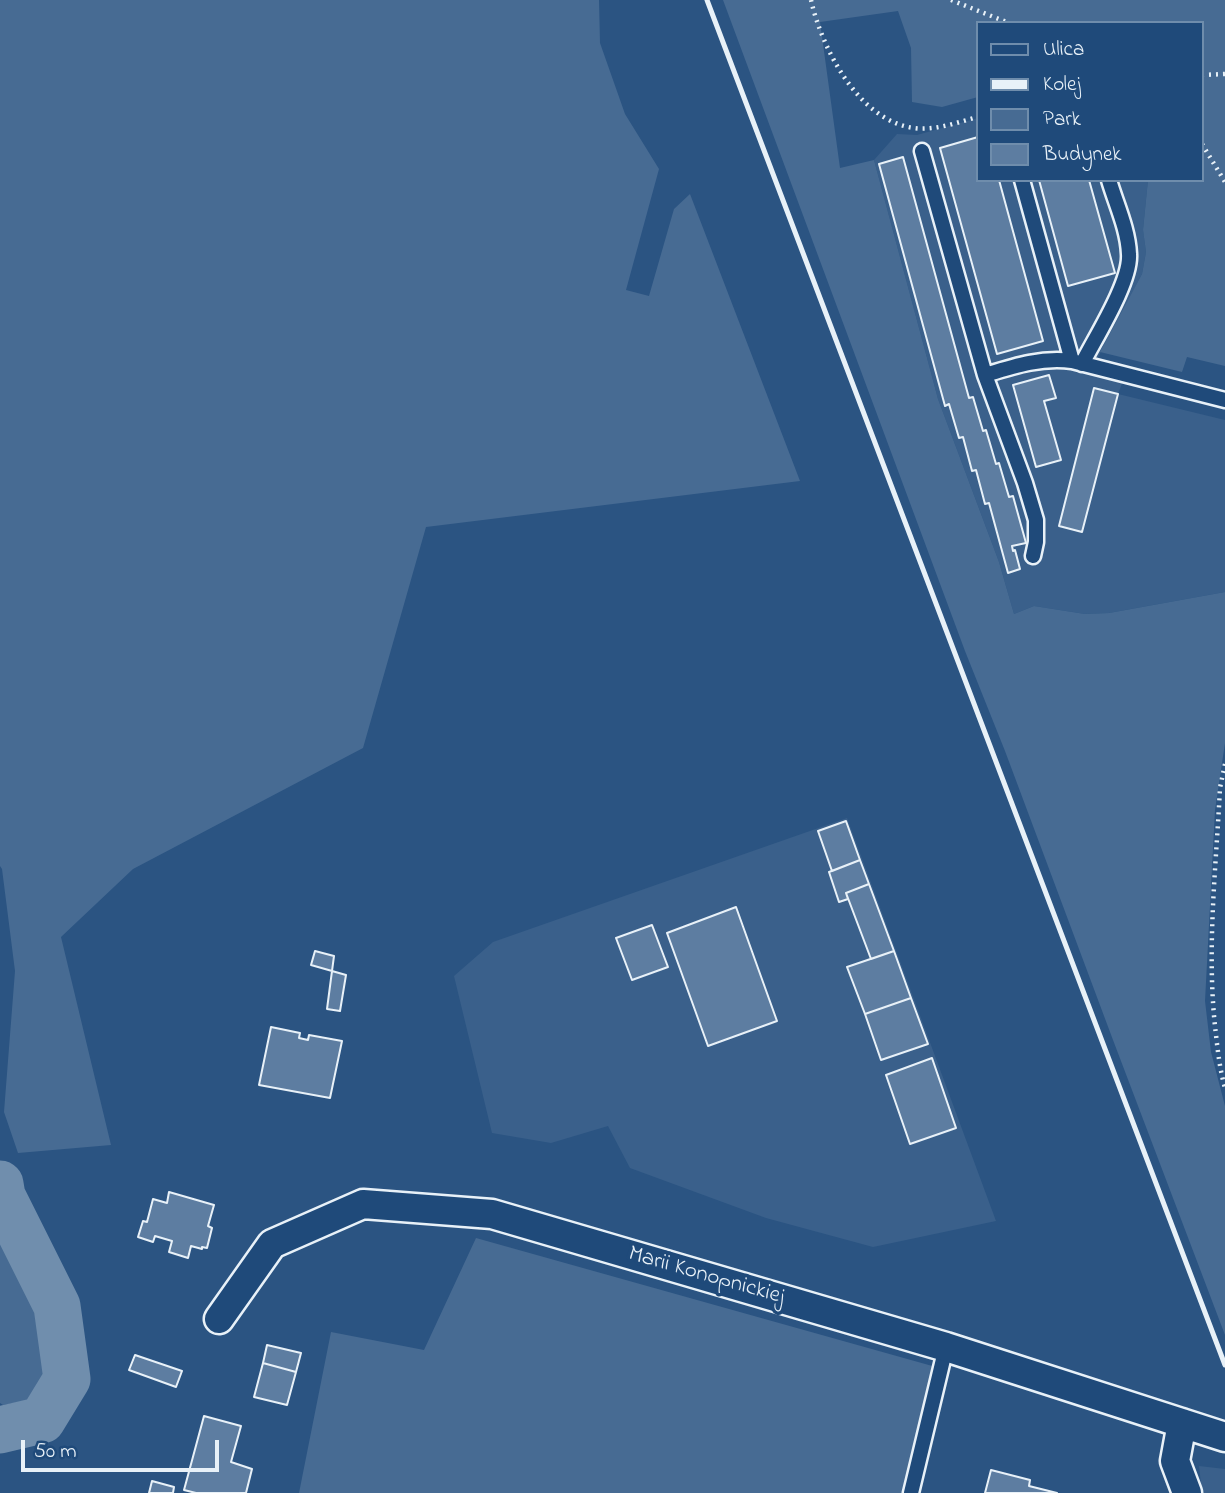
<!DOCTYPE html>
<style>
body{margin:0}
#map{position:relative;width:1225px;height:1493px;overflow:hidden;background:#2b5482;font-family:"Indie Flower",sans-serif}
canvas{display:block}
.legend{position:absolute;left:976px;top:21px;width:228px;height:161px;box-sizing:border-box;background:#1f4a7a;border:2px solid #6f8dac;margin:0;padding:9px 12px;list-style:none;font-size:21px;color:#e8f1f8}
.legend li{display:flex;align-items:center;gap:14px;height:35px}
.legend b{width:35px;border:2px solid #6f8dac}
.scale{position:absolute;left:21px;top:1440px;width:198px;height:32px;box-sizing:border-box;border:4px solid #e8f1f8;border-top:0;padding-left:9px;font-size:21px;line-height:24px;white-space:nowrap;color:#e8f1f8;-webkit-text-stroke:5px #1f4a7a;paint-order:stroke}
</style>
<div id="map">
<canvas width="1225" height="1493"></canvas>
<ul class="legend">
<li><b style="height:9px;background:#1f4a7a"></b>Ulica</li>
<li><b style="height:9px;background:#e8f1f8"></b>Kolej</li>
<li><b style="height:19px;background:#476b93"></b>Park</li>
<li><b style="height:19px;background:#5d7da1"></b>Budynek</li>
</ul>
<div class="scale">50 m</div>
</div>
<script>
const context = document.querySelector('canvas').getContext('2d');
context.lineJoin = 'round';
function paint(path, color) { context.fillStyle = color; context.fill(path, 'evenodd'); }
function trace(path, color, width, dash) { context.strokeStyle = color; context.lineWidth = width; context.lineCap = dash ? 'butt' : 'round'; context.setLineDash(dash || []); context.stroke(path); }
function write(font, color, halo, rows, align = 'center') {
  context.font = font + ' "Indie Flower",sans-serif'; context.lineWidth = 7; context.setLineDash([]); context.textBaseline = 'middle'; context.strokeStyle = halo; context.fillStyle = color; for (const [text, x, y, turn = 0] of rows) {
    context.save(); context.translate(x, y); context.rotate((+turn || 0) * Math.PI / 180); context.textAlign = isNaN(turn) ? turn : align; if (halo) context.strokeText(text, 0, 0); context.fillText(text, 0, 0); context.restore();
  }
}
paint(new Path2D(`
 M978 118V180H1148L1143 230 1146 252 1142 274 1093 367 1125 376 1118 394 1225 420V592L1109 613 1085 614 1034 606 1014 614 999 562 938 399 874 160 897 134 917 135Z
 M847 818 996 1221 873 1247 766 1218 630 1168 608 1126 551 1143 492 1133 454 976 493 942Z
 M1199 1466 1225 1469V1493H1202Z`), '#3a608b');
paint(new Path2D(`
 M0 0H599L600 43 625 114 659 169 626 290 649 296 674 209 690 194 800 481 426 527 363 748 133 869 61 937 111 1145 18 1153 4 1112 15 971 2 869 0 866Z
 M723 0H1225V366L1187 357 1182 372 1100 352 1142 274 1146 252 1143 230 1148 180H1202V23H978V97L942 107 912 102 911 48 898 11 820 22 840 168 874 160 938 399 999 562 1014 614 1034 606 1085 614 1109 613 1225 592V743L1215 810 1205 1001 1211 1052 1225 1106V1335L1113 1040 1005 751 965 651Z
 M0 1232 45 1319 49 1368 31 1400 3 1405 0 1403Z
 M476 1238 943 1369 914 1493H299L331 1332 424 1350Z`), '#476b93');
trace(new Path2D(`
 M0 1184 2 1196 57 1306 67 1379 42 1420 0 1430`), '#708ead', 47);
const building = new Path2D(`
 M978 137V180H999L1043 341 997 354 940 148Z
 M903 157 969 398 973 397 983 431 986 430 996 464 999 463 1009 497 1013 496 1026 543 1012 546 1013 551 1015 550 1020 569 1008 573 989 503 985 504 976 470 972 471 963 437 959 438 949 404 945 406 879 164Z
 M1039 180H1089L1115 273 1068 286Z
 M1049 375 1056 398 1044 401 1061 460 1036 467 1013 385Z
 M1094 388 1118 394 1082 532 1059 526Z
 M846 821 860 860 832 871 818 831Z
 M860 860 869 884 846 893 848 899 839 902 829 872Z
 M869 884 894 951 871 959 846 893Z
 M736 907 777 1021 708 1046 667 933Z
 M652 925 668 967 632 980 616 938Z
 M315 951 334 956 332 971 311 965Z
 M894 951 911 998 865 1014 847 967Z
 M332 971 346 975 340 1011 327 1009Z
 M911 998 928 1044 881 1060 865 1014Z
 M271 1027 300 1033 299 1038 308 1040 309 1035 342 1041 330 1098 259 1085Z
 M932 1058 956 1128 910 1144 886 1075Z
 M169 1192 214 1205 208 1226 212 1228 207 1248 202 1247V1249L191 1246 188 1258 169 1252 172 1241 155 1236 153 1242 138 1237 143 1221 147 1222 153 1199 167 1203Z
 M267 1345 301 1353 296 1372 263 1363Z
 M135 1355 182 1371 176 1387 129 1370Z
 M263 1363 296 1372 287 1405 254 1397Z
 M204 1416 241 1426 231 1462 252 1469 246 1493H196L184 1490Z
 M991 1470 1030 1480 1029 1486 1057 1493H985Z
 M152 1481 174 1487 173 1493H149Z`);
paint(building, '#5d7da1');
trace(building, '#e8f1f8', 2);
const lane = new Path2D(`
 M922 151 985 375 1025 483 1036 520V542L1033 556
 M1022 180 1072 361
 M1082 364C1095 338 1131 282 1129 254 1128 229 1116 204 1109 180
 M985 375C1014 366 1041 357 1072 361L1225 400
 M911 1493 946 1347`);
const street = new Path2D(`
 M219 1319 272 1244 363 1204 492 1214 946 1347 1225 1437
 M1182 1423 1175 1461 1187 1493`);
trace(lane, '#e8f1f8', 19);
trace(street, '#e8f1f8', 33);
trace(new Path2D(`
 M811 0C822 49 859 121 914 128 935 131 958 122 978 117
 M951 0 1009 23
 M1202 75 1225 74
 M1202 144 1225 182
 M1225 764 1220 788C1216 870 1206 953 1216 1035 1218 1053 1220 1070 1225 1088`), '#e8f1f8', 4.5, [2, 5]);
trace(lane, '#1f4a7a', 14);
trace(street, '#1f4a7a', 28);
trace(new Path2D(`
 M707 0 1225 1365`), '#e8f1f8', 5);
write('23px', '#e8f1f8', '#1f4a7a', [
 ["Marii Konopnickiej",706,1277,16]
]);
</script>
